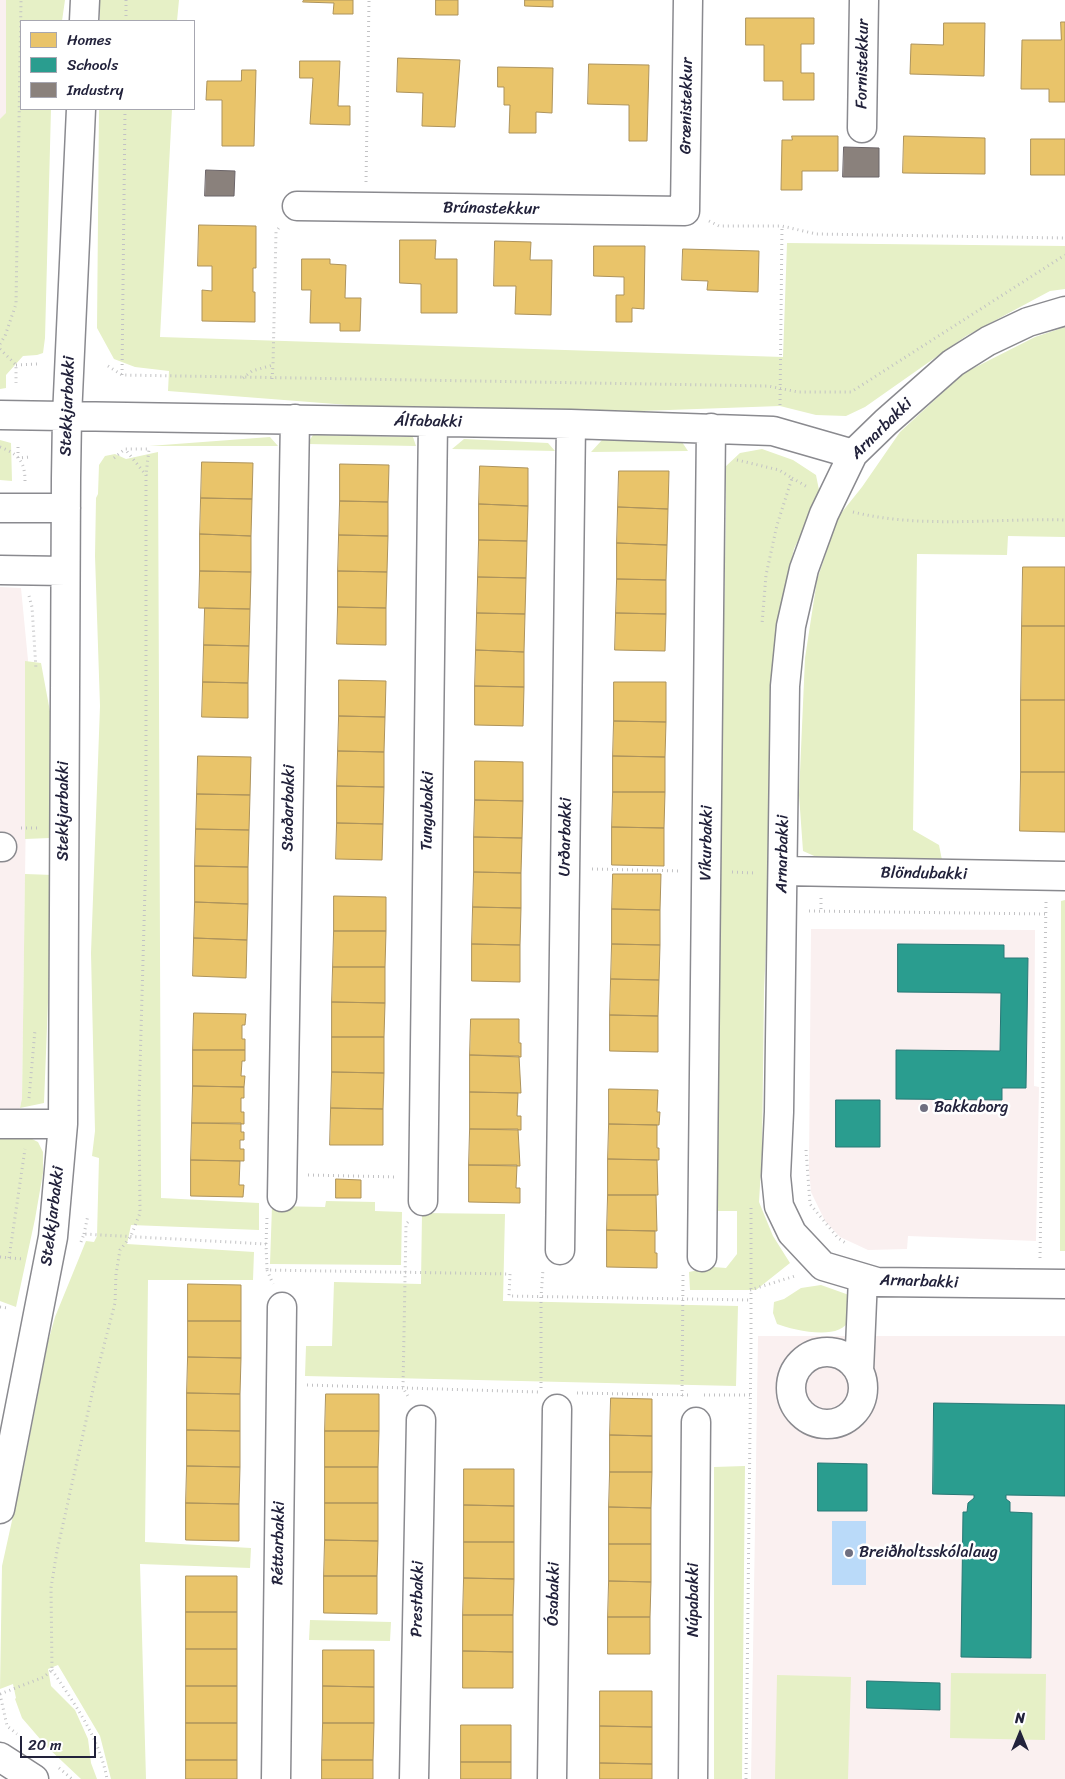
<!DOCTYPE html>
<meta charset="utf-8">
<style>
body{margin:0}
#map{position:relative;width:1065px;height:1779px;overflow:hidden;background:#fff;font-family:Sriracha,sans-serif}
canvas{display:block}
.legend{position:absolute;left:20px;top:20px;width:175px;height:90px;box-sizing:border-box;background:#fff;border:1px solid #a7a7b1;margin:0;padding:6px 9px;list-style:none;font-size:15px;color:#22223b}
.legend li{display:flex;align-items:center;gap:10px;height:25px}
.legend b{width:25px;border:1px solid #a7a7b1}
.north{position:absolute;left:995px;top:1709px;width:50px;height:50px;-webkit-text-stroke:4px #fff;paint-order:stroke;rotate:0deg;font-size:14px;font-weight:700;line-height:20px;text-align:center;color:#22223b}
.north::after{content:'';display:block;margin:auto;width:18px;height:22px;background:#22223b;clip-path:polygon(50% 0,100% 100%,50% 72%,0 100%)}
.scale{position:absolute;left:20px;top:1736px;width:76px;height:22px;box-sizing:border-box;border:2px solid #22223b;border-top:0;padding-left:6px;font-size:15px;line-height:18px;white-space:nowrap;color:#22223b;-webkit-text-stroke:4px #fff;paint-order:stroke}
</style>
<div id="map">
<canvas width="1065" height="1779"></canvas>
<ul class="legend">
<li><b style="height:14px;background:#e9c46a"></b>Homes</li>
<li><b style="height:14px;background:#2a9d8f"></b>Schools</li>
<li><b style="height:14px;background:#8a817c"></b>Industry</li>
</ul>
<div class="north">N</div>
<div class="scale">20 m</div>
</div>
<script>
const context = document.querySelector('canvas').getContext('2d');
context.lineJoin = 'round';
function paint(path, color) { context.fillStyle = color; context.fill(path, 'evenodd'); }
function trace(path, color, width, dash) { context.strokeStyle = color; context.lineWidth = width; context.lineCap = dash ? 'butt' : 'round'; context.setLineDash(dash || []); context.stroke(path); }
function write(font, color, halo, rows, align = 'center') {
  context.font = font + ' Sriracha,sans-serif'; context.lineWidth = 5; context.setLineDash([]); context.textBaseline = 'middle'; context.strokeStyle = halo; context.fillStyle = color; for (const [text, x, y, turn = 0] of rows) {
    context.save(); context.translate(x, y); context.rotate((+turn || 0) * Math.PI / 180); context.textAlign = isNaN(turn) ? turn : align; if (halo) context.strokeText(text, 0, 0); context.fillText(text, 0, 0); context.restore();
  }
}
paint(new Path2D(`
 M0 0H6L7 24 6 299 0 311Z
 M0 587 21 588 28 660 22 1098 20 1108 0 1134Z
 M811 929 1035 930 1034 1086 1039 1087 1036 1241 908 1236 907 1249 868 1250 840 1237 825 1221 811 1192 809 1169Z
 M758 1336H1065V1779H751Z`), '#faf0f0');
paint(new Path2D(`
 M6 0H65L62 21H21V109H51L45 338 43 353 37 355 23 356 6 375V388L0 389V119L6 113Z
 M100 0H179L177 21H100Z
 M99 109H172L160 337 783 357 787 243 1065 246V289L1050 291 966 336 865 407 846 416 816 415 780 406 641 411 387 408 168 391 169 371 135 367 114 359 97 328Z
 M1065 327V537L1008 536 1007 555 917 554 913 830 939 845 942 860 821 859 803 851 799 795 805 658 817 580 838 517 862 487 900 432 964 373 1035 337Z
 M313 435 413 437 416 446 307 444Z
 M270 437 278 446H149Z
 M464 439 548 443 555 451 452 449Z
 M680 439 688 451 591 452 602 440Z
 M0 440 11 443 12 481 0 480Z
 M762 449 793 460 816 475 820 495 794 549 781 605 776 678 773 811 764 989 762 1153 759 1202 773 1236 790 1263 756 1290H690L689 1272 713 1267 726 1268 737 1254V1211H713L726 506 725 467 740 453Z
 M158 452 161 1198 259 1203V1230L131 1225 127 1244 254 1252 253 1280H148L145 1542 251 1548 250 1568 140 1564 146 1779H111L100 1736 58 1665 48 1669 51 1686 75 1710 88 1739 91 1763 97 1779H81L47 1747 22 1718 15 1699 16 1698 13 1684 0 1689 2 1566 24 1466 48 1342 55 1317 86 1241 94 1242 97 1236 99 1158 92 1156 95 1131 91 953 100 706 95 556 96 498 98 494 99 465 105 456 115 454 126 459Z
 M25 661 41 663 51 717 50 838 25 839Z
 M25 874 53 875 44 1103 20 1108 22 1098Z
 M1065 900V1251H1060L1061 901Z
 M0 1137H28L38 1142 43 1152V1173L35 1219 16 1307 0 1301Z
 M326 1201 375 1202V1211L402 1212 401 1265 270 1264 272 1206 325 1207Z
 M422 1213 505 1214 503 1301 738 1306 736 1386 305 1376 306 1346H332L334 1282 421 1284Z
 M821 1285 849 1295C849 1302 850 1312 849 1319 842 1342 793 1330 777 1324L773 1313 774 1302 784 1299 801 1288Z
 M745 1466 742 1779H714V1467Z
 M310 1620 391 1622 390 1641 309 1640Z
 M951 1673 1046 1674 1045 1740 950 1738Z
 M777 1675 851 1677 848 1779H775Z`), '#e6f0c6');
paint(new Path2D(`
 M832 1521H866V1585H832Z`), '#badaf9');
const homes = new Path2D(`
 M304 0H353V14H333L334 3 303 2Z
 M436 0H458V15H436Z
 M525 0H553V7L525 6Z
 M746 18H814V44H801V73H814V100H783V81H764V45H746Z
 M1061 22H1065V102H1049V89H1021L1022 40H1061Z
 M944 23H985L984 76 910 74 911 44 943 45Z
 M398 58 460 60 455 127 422 126 423 93 397 92Z
 M300 61H340L338 106H350V125L310 124 313 78H300Z
 M589 64 649 65 647 141H629V105L588 104Z
 M498 67 553 68 552 113 536 112V133H509L510 105H504V87H498Z
 M242 70H256L254 146H222V100H206L207 81H241Z
 M792 136H838V171H802V190H781L782 140H792Z
 M904 136 985 138V174L903 173Z
 M1031 139H1065V175H1031Z
 M199 225 256 226V268H253V292H255V322L202 321V290L212 291V266H198Z
 M400 240H436L435 259H457V313H421V284L400 283Z
 M495 241 531 242 530 260H552L551 315 515 314 516 286H494Z
 M594 246H645L644 309 632 308V322H616V295H624V277L594 276Z
 M683 249 759 251 758 292 707 290 708 281 682 280Z
 M302 259H330V264L346 265 345 298H361L360 331H340V323H310L311 290H302Z
 M202 462 253 463 252 499 201 498Z
 M340 464 389 465 388 502 340 501Z
 M480 466 528 468V506L479 504Z
 M619 471H669L668 509 618 507Z
 M201 498 252 499 251 536 200 534Z
 M340 501 388 502V536L339 535Z
 M479 504 528 506 527 541 479 540Z
 M618 507 668 509 667 545 617 543Z
 M200 534 251 536V572L200 571Z
 M339 535 388 536 387 572 338 571Z
 M479 540 527 541 526 578 478 577Z
 M617 543 667 545 666 580 617 579Z
 M1023 567H1065V626H1022Z
 M200 571 251 572 250 609 199 608Z
 M338 571 387 572 386 608 338 607Z
 M478 577 526 578 525 614 477 613Z
 M617 579 666 580V614L616 613Z
 M338 607 386 608V645L337 644Z
 M205 608 250 609 249 646 204 645Z
 M477 613 525 614 524 652 476 650Z
 M616 613 666 614 665 651 615 650Z
 M1022 626H1065V700H1021Z
 M204 645 249 646 248 683 203 682Z
 M476 650 524 652V687L475 686Z
 M339 680 386 681 385 717 339 716Z
 M203 682 248 683V718L202 717Z
 M614 682H666V722L614 721Z
 M475 686 524 687 523 726 475 725Z
 M1021 700H1065V772H1021Z
 M339 716 385 717 384 752 338 751Z
 M614 721 666 722 665 757 613 756Z
 M338 751 384 752V787L337 786Z
 M198 756 251 757 250 795 197 794Z
 M613 756 665 757V792H613Z
 M475 761 523 762V801L475 800Z
 M1021 772H1065V832L1020 831Z
 M337 786 384 787 383 824 337 823Z
 M613 792H665L664 828 612 827Z
 M197 794 250 795 249 830 196 829Z
 M475 800 523 801 522 838 474 837Z
 M337 823 383 824 382 860 336 859Z
 M612 827 664 828V866L612 865Z
 M196 829 249 830 248 867 195 866Z
 M474 837 522 838 521 873 474 872Z
 M195 866 248 867V904L195 902Z
 M474 872 521 873V908L473 907Z
 M613 874H661L660 910 612 909Z
 M334 896 386 897V931H334Z
 M195 902 248 904 247 940 194 938Z
 M473 907 521 908 520 945 472 944Z
 M612 909 660 910V945L612 944Z
 M334 931H386L385 967H333Z
 M194 938 247 940 246 978 193 976Z
 M472 944 520 945V982L472 981Z
 M612 944 660 945 659 980 611 979Z
 M333 967H385V1003L332 1002Z
 M611 979 659 980 658 1016 610 1015Z
 M332 1002 385 1003 384 1037H332Z
 M194 1013 246 1014 245 1025H242V1039H245V1050H193Z
 M610 1015 658 1016V1052L610 1051Z
 M471 1019H519V1043H521V1057L470 1055Z
 M332 1037H384V1073L332 1072Z
 M193 1050H245V1061H242L241 1076H245L244 1087 193 1086Z
 M470 1055 519 1056 521 1093 470 1092Z
 M332 1072 384 1073 383 1109 331 1108Z
 M193 1086 244 1087V1098H241V1112H244V1124L192 1123Z
 M609 1089 658 1090 657 1112H660L659 1125 609 1124Z
 M470 1092 518 1093 517 1116H521V1130L470 1129Z
 M331 1108 383 1109V1145H330Z
 M192 1123H241V1132H244V1140H240V1149H244V1161L191 1160Z
 M609 1124 657 1125V1148H659V1160L608 1159Z
 M470 1129H518L520 1166 469 1165Z
 M608 1159 657 1160 658 1195H608Z
 M191 1160 240 1161 239 1185H244L243 1197 191 1196Z
 M469 1165H517L516 1188H520V1203L469 1202Z
 M336 1179 361 1180V1198H336Z
 M608 1195H656L657 1231 607 1230Z
 M607 1230 655 1231V1253H657V1268L607 1267Z
 M188 1284 241 1285V1321H188Z
 M188 1321H241V1358L188 1357Z
 M188 1357 241 1358 240 1394 187 1393Z
 M187 1393 240 1394V1431L187 1430Z
 M326 1394H379V1431H325Z
 M611 1398 652 1399V1436L610 1435Z
 M187 1430 240 1431V1467L187 1466Z
 M325 1431H379L378 1467H325Z
 M610 1435 652 1436V1472H610Z
 M187 1466 240 1467 239 1504 186 1503Z
 M325 1467H378V1503H325Z
 M464 1469H514V1506L464 1505Z
 M610 1472H652L651 1508 609 1507Z
 M186 1503 239 1504V1541L186 1540Z
 M325 1503H378V1541L325 1540Z
 M464 1505 514 1506V1542H464Z
 M609 1507 651 1508V1544H609Z
 M325 1540 378 1541 377 1576H324Z
 M464 1542H514V1579L464 1578Z
 M609 1544H651V1582L609 1581Z
 M186 1576H237V1612H186Z
 M324 1576H377V1614L324 1613Z
 M464 1578 514 1579 513 1615H463Z
 M609 1581 651 1582 650 1617H608Z
 M186 1612H237V1649H186Z
 M463 1615H513V1652L463 1651Z
 M608 1617H650V1654H608Z
 M186 1649H237V1686H186Z
 M323 1650H374V1687L323 1686Z
 M463 1651 513 1652V1688H463Z
 M186 1686H237V1723H186Z
 M323 1686 374 1687V1723H323Z
 M600 1691H652V1727L600 1726Z
 M186 1723H237V1760H186Z
 M323 1723H374L373 1760H322Z
 M461 1725H511V1762H461Z
 M600 1726 652 1727V1764L600 1763Z
 M186 1760H237V1779H186Z
 M322 1760H373V1779H322Z
 M461 1762H511V1779H461Z
 M600 1763 652 1764V1779H600Z`);
paint(homes, '#e9c46a');
trace(homes, '#ad935c', 1);
const schools = new Path2D(`
 M898 944 1004 945V958H1028L1026 1088H1002V1100L896 1099V1050L1000 1051 1001 993 898 992Z
 M836 1100H880V1147H836Z
 M934 1403 1065 1405V1496L1006 1495V1499L1010 1502V1512L1032 1513 1031 1658 961 1657 963 1512H967L968 1503 974 1498V1495L933 1494Z
 M818 1463 867 1464V1511H818Z
 M867 1681 940 1683V1710L867 1708Z`);
paint(schools, '#2a9d8f');
trace(schools, '#287876', 1);
const industry = new Path2D(`
 M844 147 879 148V177H843Z
 M206 170 235 171 234 196H205Z`);
paint(industry, '#8a817c');
trace(industry, '#6b6468', 1);
const minor = new Path2D(`
 M84 21 85 0
 M862 128 864 0
 M297 206 685 211 688 0
 M1065 311 1028 322 988 341 953 363 886 422 853 454 824 514 804 569 791 626 785 686 779 1112 776 1176 779 1206 792 1233 823 1266 877 1282 1065 1284
 M0 415 571 424 773 431 853 454
 M0 508H66
 M0 570 65 571
 M0 847H2
 M783 871 1065 876
 M0 1124H63
 M282 1197 295 419
 M423 1201 433 422
 M560 1250 571 424
 M702 1257 711 428
 M791 1388a36 36 0 1 1 72 0a36 36 0 1 1-72 0Z
 M859 1371 863 1278
 M0 1509 53 1237 63 1124 66 478 67 417 81 109
 M0 1757 34 1779
 M276 1779 282 1307
 M414 1779 421 1420
 M552 1779 557 1409
 M693 1779 696 1422`);
trace(minor, '#8a8a8f', 31);
trace(new Path2D(`
 M126 21V0
 M366 182 369 0
 M709 221 719 226H782L816 234 1065 238
 M0 344 5 336 16 304 21 0
 M0 349 16 365V383
 M16 365 38 364
 M108 366 122 375 768 386 798 392H851L1065 255
 M122 375 125 109
 M243 378 252 371 273 365 276 232 280 226
 M272 379 273 365
 M780 405 782 226
 M0 447C18 454 25 461 25 481
 M18 447V458L30 457
 M114 458 125 449H149L146 475
 M737 460 779 470 792 478 777 525 766 575 762 624
 M792 478 809 488
 M853 512C922 529 995 518 1065 520
 M29 596 32 607 36 669
 M21 828H39
 M592 869 680 871
 M732 872 755 873
 M821 898V911
 M809 911 1046 914
 M29 1098 35 1030
 M806 1150 810 1204 838 1238 847 1244
 M308 1175 397 1177
 M408 1222 406 1224 403 1388 409 1398
 M84 1234 88 1215
 M81 1242 84 1234 266 1244 267 1270 510 1274 509 1296 750 1300
 M266 1244 267 1217
 M0 1257 23 1259
 M9 1258 25 1149
 M1040 1258 1046 902
 M267 1270 273 1284
 M750 1290 795 1276
 M0 1307 8 1308
 M307 1385 538 1392
 M541 1388V1297L543 1269
 M577 1393 688 1395
 M704 1395H750
 M682 1396 683 1275
 M52 1670C74 1703 100 1739 107 1779
 M0 1694 44 1677 52 1670 51 1588 57 1551 96 1376 115 1303 116 1274 120 1250 131 1236 140 1213 139 1103 146 853V475L125 449
 M0 1694 7 1726 17 1734
 M59 1768 72 1779
 M746 1779 751 1343V1208`), '#c2c2c4', 3, [1, 4]);
trace(minor, '#fff', 28);
for (const [x, y, r, color] of [
 [924,1108,5,"#6f6f80"],
 [849,1553,5,"#6f6f80"]
]) { const dot = new Path2D(); dot.arc(x, y, r, 0, 2 * Math.PI); context.fillStyle = color; context.fill(dot); trace(dot, '#fff', 2); }
write('16px', '#22223b', '#fff', [
 ["Fornistekkur",863,64,-89],
 ["Grænistekkur",687,106,-89],
 ["Brúnastekkur",491,209,1],
 ["Stekkjarbakki",68,406,-88],
 ["Álfabakki",428,422,1],
 ["Arnarbakki",882,429,-45],
 ["Staðarbakki",289,808,-89],
 ["Stekkjarbakki",64,811,-90],
 ["Tungubakki",428,811,-89],
 ["Urðarbakki",566,837,-89],
 ["Víkurbakki",707,843,-89],
 ["Arnarbakki",783,854,-89],
 ["Blöndubakki",924,874,1],
 ["Stekkjarbakki",53,1216,-83],
 ["Arnarbakki",919,1282,2],
 ["Réttarbakki",279,1543,-89],
 ["Ósabakki",554,1594,-89],
 ["Prestbakki",418,1599,-89],
 ["Núpabakki",694,1600,-90]
]);
write('16px', '#22223b', '#fff', [
 ["Bakkaborg",934,1108],
 ["Breiðholtsskólalaug",859,1553]
], 'left');
</script>
